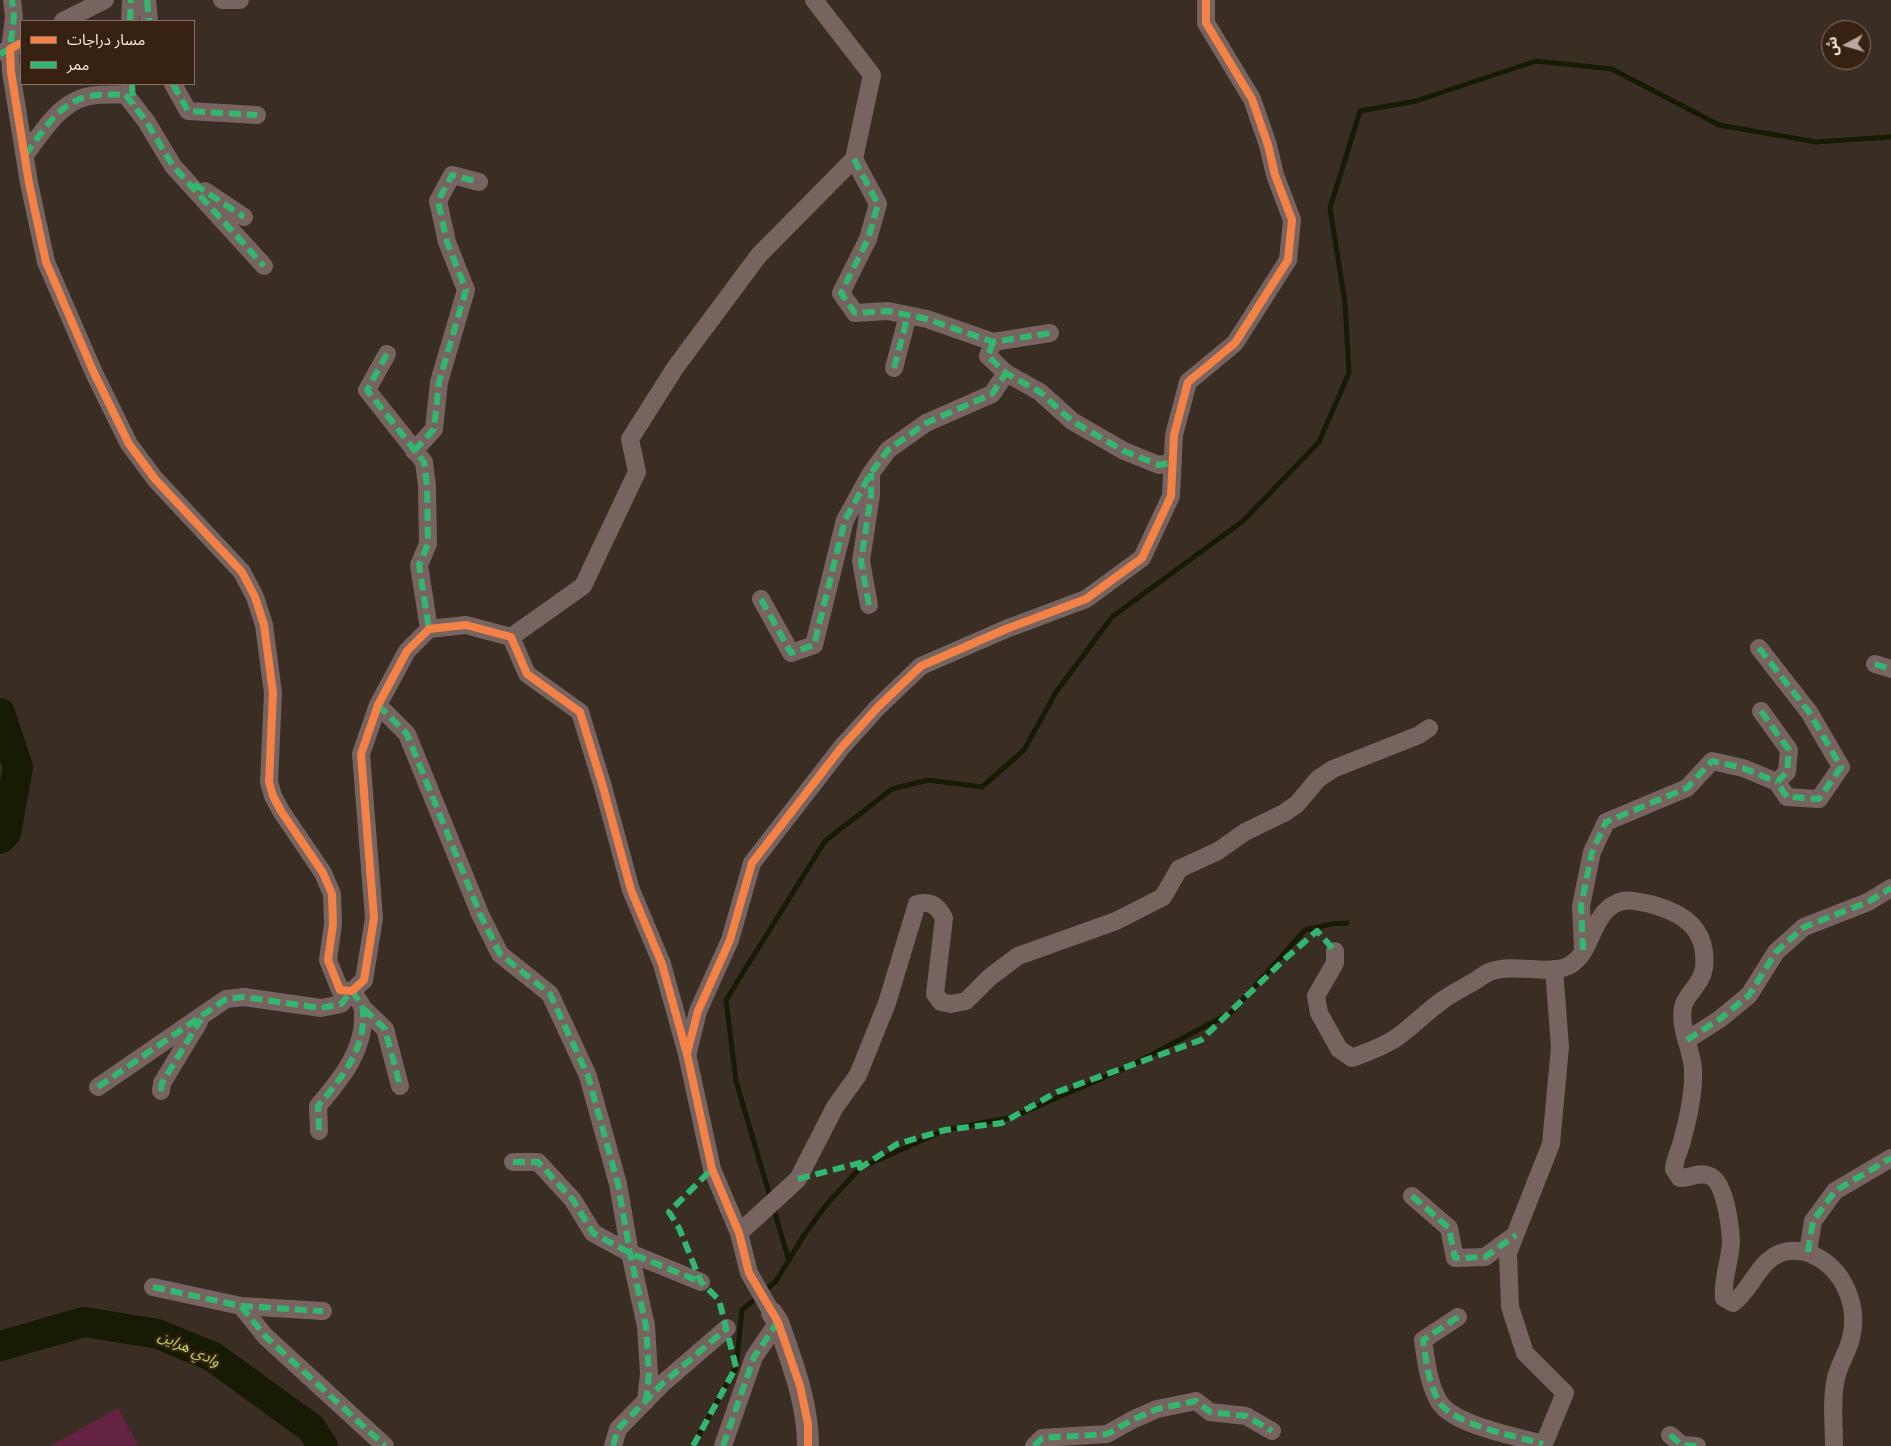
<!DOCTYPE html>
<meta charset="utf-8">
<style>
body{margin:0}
#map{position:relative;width:1891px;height:1446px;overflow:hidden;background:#3a2d24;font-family:"Noto Serif","Noto Sans Arabic",serif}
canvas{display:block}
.legend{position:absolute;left:20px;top:20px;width:175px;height:65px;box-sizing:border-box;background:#372212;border:1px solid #867366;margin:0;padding:6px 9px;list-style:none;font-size:15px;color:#fcede3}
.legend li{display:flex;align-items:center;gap:10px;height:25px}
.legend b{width:25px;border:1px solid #867366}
.north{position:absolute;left:1821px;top:20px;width:50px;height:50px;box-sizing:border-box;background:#372212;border:1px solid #867366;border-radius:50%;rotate:264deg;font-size:14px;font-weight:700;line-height:20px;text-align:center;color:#fcede3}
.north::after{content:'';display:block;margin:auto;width:18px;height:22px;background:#b8aaa0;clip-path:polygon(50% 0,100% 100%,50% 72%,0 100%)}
</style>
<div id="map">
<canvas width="1891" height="1446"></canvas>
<ul class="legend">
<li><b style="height:6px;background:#f48246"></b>مسار دراجات</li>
<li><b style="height:6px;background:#33b770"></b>ممر</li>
</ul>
<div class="north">ش</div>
</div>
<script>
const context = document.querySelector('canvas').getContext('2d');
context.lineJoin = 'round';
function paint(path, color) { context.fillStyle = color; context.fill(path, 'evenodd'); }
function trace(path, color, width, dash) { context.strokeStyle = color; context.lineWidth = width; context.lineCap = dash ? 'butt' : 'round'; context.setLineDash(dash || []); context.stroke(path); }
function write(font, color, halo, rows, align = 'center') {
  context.font = font + ' "Noto Serif","Noto Sans Arabic",serif'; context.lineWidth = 4.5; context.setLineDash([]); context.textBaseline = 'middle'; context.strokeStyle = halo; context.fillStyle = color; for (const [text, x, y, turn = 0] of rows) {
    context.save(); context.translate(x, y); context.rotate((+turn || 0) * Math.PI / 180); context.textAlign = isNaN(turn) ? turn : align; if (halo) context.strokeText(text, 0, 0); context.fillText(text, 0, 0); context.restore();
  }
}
paint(new Path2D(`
 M118 1408 138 1446H50Z`), '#642242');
trace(new Path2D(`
 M789 1261 736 1081 726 1000 825 841 892 789 928 780 982 787 1024 750 1056 692 1112 617 1243 521 1319 442 1349 373 1345 303 1330 208 1360 111 1416 101 1536 61 1612 69 1719 125 1816 142 1891 137
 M693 1446 736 1367 742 1310 776 1281 804 1235 827 1204 860 1168 945 1130 1013 1117 1130 1066 1232 1012 1305 930 1331 924 1347 923`), '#171b03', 5);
trace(new Path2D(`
 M0 713 18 767 6 833 0 839
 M0 1346 84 1322 158 1334 213 1357 311 1428 323 1446`), '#171b03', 30);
trace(new Path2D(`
 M147 0 149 21
 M222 0H240
 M63 21 105 0
 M130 21 131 0
 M21 43 10 49 11 72 29 183 46 262 94 373 129 444 155 479 242 572 255 597 264 625 273 693 269 782 273 796 281 811 323 873 332 894 333 924 328 960 340 990 352 991 364 980 374 918 361 754 378 705 407 651 429 629 466 625 511 637 527 674 580 712 603 787 631 890 662 964 687 1054 712 1169 739 1233 749 1273 772 1313
 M3 52 10 49 14 17 12 0
 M173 84 188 111 257 115
 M25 155C44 130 62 97 97 95 107 94 116 95 125 94L146 121 173 166 264 266
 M854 159 878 204 868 239 841 293 855 313 888 311 927 319 993 342 1050 333
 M205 191 244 217
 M993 342 988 356 1006 373 1040 392 1072 421 1124 451 1159 465 1173 462
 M387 354 367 390 424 462 427 486 428 544 419 565 429 629
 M894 368 908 315
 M414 451 434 429 439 382 466 290 447 242 438 201 452 175 479 182
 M761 599 791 653 814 645 845 520 871 473 888 450 926 423 992 394 1006 373
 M869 605 861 561 871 495V476
 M511 637 583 586 637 472 630 439 675 368 759 255 854 159 872 75 814 0
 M1759 648 1809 712 1841 767 1819 799 1787 797 1777 782 1787 772 1789 750 1761 711
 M1875 664 1891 669
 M378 705 407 734 480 914 500 954 550 994 588 1076 618 1184 630 1253 646 1326 649 1374 646 1401
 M1583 949 1581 906 1592 852 1606 822 1687 788 1712 761 1743 768 1777 782
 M1335 951V963L1316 996 1319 1013 1339 1049 1352 1058C1367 1052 1383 1047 1396 1038 1413 1026 1427 1011 1443 1000 1453 993 1463 988 1473 982 1479 979 1485 973 1492 971 1515 963 1551 976 1570 965 1593 952 1591 914 1617 903 1628 898 1639 902 1650 904 1684 913 1708 929 1704 968 1702 984 1685 995 1683 1007 1679 1029 1692 1049 1693 1070 1694 1093 1689 1115 1683 1137 1681 1148 1675 1157 1674 1169L1680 1178C1691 1178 1700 1171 1710 1176 1725 1182 1730 1225 1731 1240 1731 1260 1722 1277 1724 1298L1733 1303C1750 1291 1756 1268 1773 1257 1784 1249 1801 1249 1813 1255 1844 1269 1859 1306 1851 1338 1848 1352 1839 1364 1836 1378 1831 1400 1834 1423 1834 1446
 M364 1009 385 1029 400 1086
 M1687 1040 1720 1019 1749 995 1776 952 1804 927 1868 902 1891 888
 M688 1052 698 1011 730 940 752 863 841 748 878 707 921 666 1006 629 1086 599 1142 558 1171 496 1174 435 1188 382 1235 343 1288 260 1292 220 1275 175 1268 145 1252 99 1206 23V0
 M98 1087 226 999 244 997 321 1008 341 1004 352 991C356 997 363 1005 363 1011 366 1049 341 1079 318 1106L319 1131
 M161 1091 162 1083 199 1022
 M513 1162H538L573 1200 593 1233 630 1253 701 1282
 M1412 1196 1449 1228 1455 1258 1485 1257 1515 1235
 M739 1233 798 1179 835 1107 858 1075 887 1003 917 904C931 901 937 905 944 918L935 994 941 1002 951 1004 966 1001 990 977 1018 956 1116 921 1163 897 1179 869 1218 851 1245 832 1284 813 1297 804 1318 779 1333 769 1419 735 1429 728
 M1808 1252 1813 1221 1835 1191 1891 1158
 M153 1287 241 1306 265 1336 385 1446
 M241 1306 323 1311
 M1458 1317 1423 1340C1426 1360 1428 1381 1438 1400 1451 1425 1516 1436 1543 1444
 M1670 1435 1682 1445 1697 1446
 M613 1446 618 1429 662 1384 727 1328
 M723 1446 754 1357 778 1322
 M1034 1446 1042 1438 1107 1434 1132 1420 1157 1409 1196 1401 1210 1412 1246 1416 1272 1431
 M1543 1446 1565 1393 1525 1353 1510 1307 1508 1253 1551 1144 1560 1047 1554 969`), '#776460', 18);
trace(new Path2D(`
 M772 1313 778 1322C792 1363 808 1402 808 1446`), '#776460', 22);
trace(new Path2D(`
 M147 0 149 21
 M130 21 131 0
 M0 54 10 49 14 17 12 0
 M132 84 133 104
 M173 84 188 111 257 115
 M25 155C44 130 62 97 97 95 107 94 116 95 125 94L146 121 173 166 264 266
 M854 159 878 204 868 239 841 293 855 313 888 311 927 319 993 342 1050 333
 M194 184 244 217
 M993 342 988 356 1006 373 1040 392 1072 421 1124 451 1159 465 1173 462
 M387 354 367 390 424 462 427 486 428 544 419 565 429 629
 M894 368 908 315
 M414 451 434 429 439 382 466 290 447 242 438 201 452 175 479 182
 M761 599 791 653 814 645 845 520 871 473 888 450 926 423 992 394 1006 373
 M869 605 861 561 871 495V473
 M1759 648 1809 712 1841 767 1819 799 1787 797 1777 782 1787 772 1789 750 1761 711
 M1875 664 1891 669
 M378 705 407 734 480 914 500 954 550 994 588 1076 618 1184 630 1253 646 1326 649 1374 646 1401
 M1583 950 1581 906 1592 852 1606 822 1687 788 1712 761 1743 768 1777 782
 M364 1009 385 1029 400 1086
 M1687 1040 1720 1019 1749 995 1776 952 1804 927 1868 902 1891 888
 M98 1087 226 999 244 997 321 1008 341 1004 352 991C356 997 363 1005 363 1011 366 1049 341 1079 318 1106L319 1131
 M161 1091 162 1083 201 1019
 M513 1162H538L573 1200 593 1233 630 1253 701 1282
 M798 1179 863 1162 860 1168 897 1144 945 1130 1002 1123 1057 1092 1201 1040 1287 957 1317 931 1335 951
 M1412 1196 1449 1228 1455 1258 1485 1257 1516 1235
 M1808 1252 1813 1221 1835 1191 1891 1158
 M153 1287 241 1306 265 1336 385 1446
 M241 1306 323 1311
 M1458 1317 1423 1340C1426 1360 1428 1381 1438 1400 1451 1425 1516 1436 1543 1444
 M1670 1435 1682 1445 1697 1446
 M613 1446 618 1429 662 1384 727 1328
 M693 1446 736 1367 719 1300 701 1282 679 1228 669 1212 712 1169
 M723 1446 754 1357 778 1322
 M1034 1446 1042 1438 1107 1434 1132 1420 1157 1409 1196 1401 1210 1412 1246 1416 1272 1431`), '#33b770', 6, [12, 6]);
trace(new Path2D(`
 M21 43 10 49 11 72 29 183 46 262 94 373 129 444 155 479 242 572 255 597 264 625 273 693 269 782 273 796 281 811 323 873 332 894 333 924 328 960 340 990 352 991 364 980 374 918 361 754 378 705 407 651 429 629 466 625 511 637 527 674 580 712 603 787 631 890 662 964 687 1054 712 1169 739 1233 749 1273 778 1322 800 1386 808 1424V1446
 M687 1053 698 1011 730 940 752 863 841 748 878 707 921 666 1006 629 1086 599 1142 558 1171 496 1174 435 1188 382 1235 343 1288 260 1292 220 1275 175 1268 145 1252 99 1206 23V0`), '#f48246', 8);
write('italic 15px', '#b6d45c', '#372212', [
 ["وادي هراين",189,1349,25]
]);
</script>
